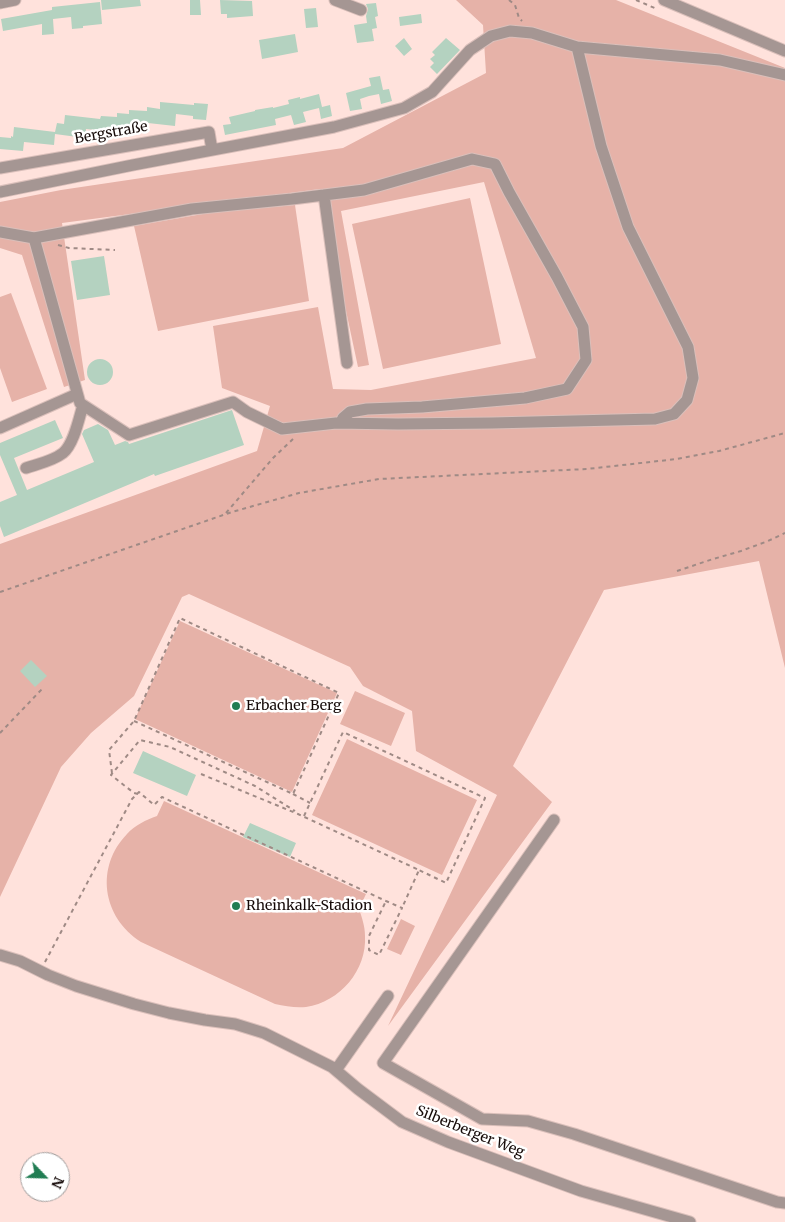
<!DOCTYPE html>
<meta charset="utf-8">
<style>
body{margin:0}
#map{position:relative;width:785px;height:1222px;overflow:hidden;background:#ffe2dc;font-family:Merriweather,serif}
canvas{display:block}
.north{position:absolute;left:20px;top:1152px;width:50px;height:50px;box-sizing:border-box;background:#fff;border:1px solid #a19d9c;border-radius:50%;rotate:114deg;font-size:14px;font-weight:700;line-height:20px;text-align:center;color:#150a08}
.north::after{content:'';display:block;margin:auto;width:18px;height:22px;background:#217d53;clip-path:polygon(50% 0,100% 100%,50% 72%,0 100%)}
</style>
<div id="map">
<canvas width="785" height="1222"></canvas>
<div class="north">N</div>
</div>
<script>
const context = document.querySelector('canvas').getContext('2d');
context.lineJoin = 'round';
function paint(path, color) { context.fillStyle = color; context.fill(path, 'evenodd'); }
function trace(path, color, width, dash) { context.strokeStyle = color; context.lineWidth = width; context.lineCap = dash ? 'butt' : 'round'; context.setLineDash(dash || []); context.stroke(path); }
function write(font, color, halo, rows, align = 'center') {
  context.font = font + ' Merriweather,serif'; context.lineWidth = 5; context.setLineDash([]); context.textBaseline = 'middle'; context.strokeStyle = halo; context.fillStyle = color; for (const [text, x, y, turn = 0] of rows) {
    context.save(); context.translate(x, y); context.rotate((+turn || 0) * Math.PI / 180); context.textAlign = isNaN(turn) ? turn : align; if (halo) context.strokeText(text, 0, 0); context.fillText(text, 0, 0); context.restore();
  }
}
paint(new Path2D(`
 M456 0H616L785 68V668L759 561 604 590 513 766 552 802 388 1026 497 795 416 751 412 711 363 686 350 667 189 594 182 597 134 696 91 733 61 767 0 897V544L257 451 270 406 222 388 213 326 318 307 333 389 371 390 536 358 484 182 341 211 369 365 358 367 320 189 62 223 85 380 64 387 22 255 0 248V202L61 190 343 148 486 73 483 25Z
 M470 198 501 344 383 369 352 224Z
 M295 205 309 301 158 331 134 226 214 212Z
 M11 293 47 389 12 402 0 368V297Z
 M180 621 337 693 292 792 135 719Z
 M355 691 405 713 391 746 340 724Z
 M347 739 477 800 442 875 312 815Z
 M164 801 366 894 359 909C362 918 365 926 365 936 367 970 340 1002 306 1007 295 1008 285 1006 275 1004L141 942C102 917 95 867 127 834 135 825 146 820 157 816Z
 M401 919 415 926 401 955 387 949Z`), '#e6b2a8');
paint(new Path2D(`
 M101 0H140L141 6 102 10Z
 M190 0H200L201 15H190Z
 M220 0 252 1 253 16 227 18V14H221Z
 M100 2 102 24 83 26V28L72 29 71 17 53 19 54 34 42 35V24L3 31 1 19 52 10V7Z
 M376 3 378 16 375 17 377 28 372 29 374 41 357 43 354 25 367 23 366 16 368 9 366 4Z
 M316 8 318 27 306 28 304 9Z
 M421 14 422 23 400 26 399 17Z
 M295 34 298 52 262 59 259 40Z
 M404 38 412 49 404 56 395 46Z
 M446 38 460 50 437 74 430 67 434 63 430 59 435 55 432 52Z
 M380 76 383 90 389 89 392 101 381 104 379 94 369 96 360 99 362 109 350 111 346 93 371 86 369 78Z
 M319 94 322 107 330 105 332 116 321 119 319 108 303 112 306 122 294 125 291 115 275 119 276 125 225 135 223 125 231 124 229 117 255 111V110L273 107V108L289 104 288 100 300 97V99Z
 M160 102 194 105V103L208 104 206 120 193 119V116L176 114 175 126 148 123 147 131 116 128 115 132 86 129 85 138 55 134 54 145 24 142 23 151 0 149V137L11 138V136L13 137 14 127 55 132 57 123 64 124 65 115 100 119 101 116 117 117V113L129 114V110L147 111V107L160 109Z
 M104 256 110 295 77 300 71 261Z
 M87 372a13 13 0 1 1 26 0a13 13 0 1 1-26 0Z
 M232 410 244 445 155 476 154 474 4 537 0 526V502L17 495 0 455V443L55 420 63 438 14 458 27 490 94 462 82 434 84 430 98 424 108 430 115 445 125 441 128 442 129 444Z
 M31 660 47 676 35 687 20 671Z
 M143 751 196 775 187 796 133 773Z
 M250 823 296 843 290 857 243 837Z`), '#b4d2c0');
const minor = new Path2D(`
 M335 0 361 10
 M664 0 785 51
 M0 3 15 0
 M0 168 209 132 212 150
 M0 192 133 165 334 127 404 108 432 92 470 50 491 36 510 31 532 33 577 47 720 60 785 75
 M324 195 347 363
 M0 232 34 238 192 209 292 199 364 190 472 159 495 164 509 192 557 277 583 327 586 360 567 389 525 398 422 407 367 409 350 412 343 418 346 423
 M34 238 80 403 129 435 233 402 247 412 282 429 336 423 398 424 492 423 655 419 674 414 687 400 693 378 688 347 628 227 601 146 577 47
 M0 428 77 394
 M26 468C38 464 53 461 63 453 74 444 79 418 83 405
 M554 820 383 1063 482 1119 528 1121 574 1134 777 1202 785 1203
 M0 955 20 961 48 975 76 986 134 1004 169 1013 205 1020 235 1024 264 1033 332 1067 358 1089 402 1122 448 1142 581 1191 690 1222
 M336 1070 388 996`);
trace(minor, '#dabfba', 13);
trace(new Path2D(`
 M509 0 515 5 519 18 522 21
 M636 0 657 9
 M58 245 69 248 115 250
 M226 513 273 458 293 439
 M677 571 713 559 741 551 768 541 785 533
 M0 592 232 512 299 493 379 479 587 469 677 459 719 451 785 433
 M0 733 43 688
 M112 773 109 750 134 721 180 618 339 693 293 794 134 721
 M201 774 298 814 419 870 402 908
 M138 794 134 793 111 775 140 740 170 747 255 786 295 811
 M293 794 310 803
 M304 816 343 732 485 798 446 883 419 870
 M45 962 132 799 139 792 154 805 162 797 386 901 402 908 379 955 369 950V936L386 901`), '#9f8a85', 2, [4, 4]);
trace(minor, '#a59693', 11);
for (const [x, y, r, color] of [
 [236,706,5,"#217d53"],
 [236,906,5,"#217d53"]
]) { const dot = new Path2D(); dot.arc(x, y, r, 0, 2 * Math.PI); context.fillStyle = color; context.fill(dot); trace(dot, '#fff', 2); }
write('14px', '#150a08', '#fff', [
 ["Bergstraße",111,133,-10],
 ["Silberberger Weg",470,1132,22]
]);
write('14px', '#150a08', '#fff', [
 ["Erbacher Berg",246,706],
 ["Rheinkalk-Stadion",246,906]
], 'left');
</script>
